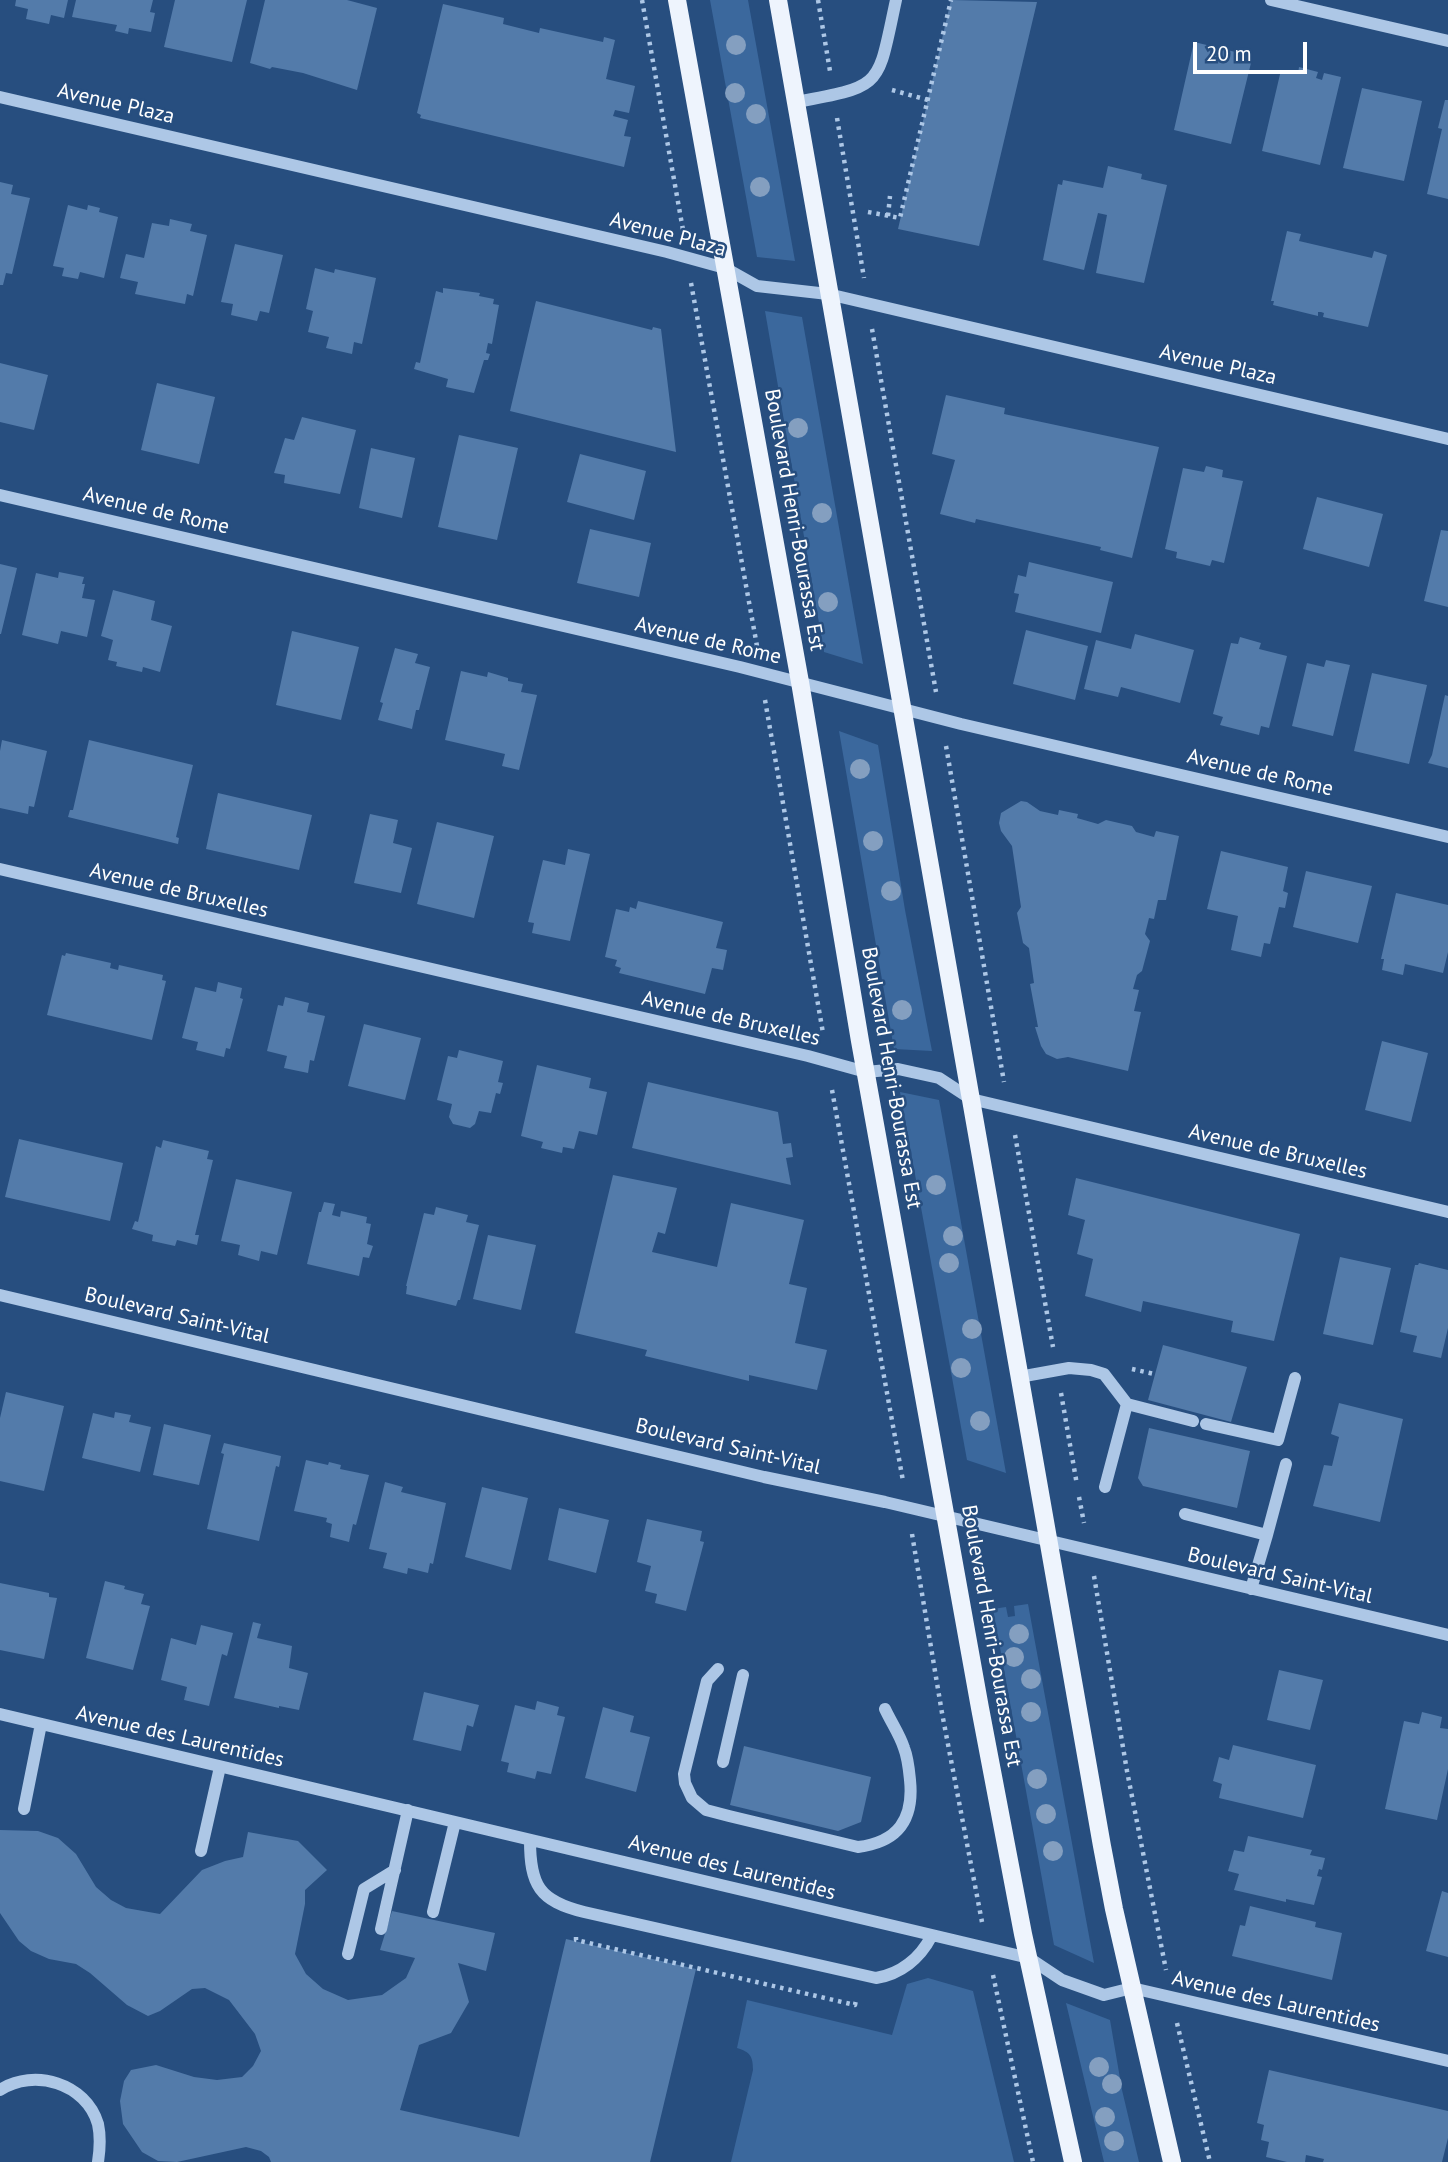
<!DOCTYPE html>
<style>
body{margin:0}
#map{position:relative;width:1448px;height:2162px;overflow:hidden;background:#274e7f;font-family:"PT Sans",sans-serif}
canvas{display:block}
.scale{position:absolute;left:1193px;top:42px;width:114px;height:32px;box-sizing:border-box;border:4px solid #fff;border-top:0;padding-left:9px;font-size:21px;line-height:24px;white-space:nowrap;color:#fff;-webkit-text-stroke:5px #274e7f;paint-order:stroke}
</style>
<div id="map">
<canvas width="1448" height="2162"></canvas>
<div class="scale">20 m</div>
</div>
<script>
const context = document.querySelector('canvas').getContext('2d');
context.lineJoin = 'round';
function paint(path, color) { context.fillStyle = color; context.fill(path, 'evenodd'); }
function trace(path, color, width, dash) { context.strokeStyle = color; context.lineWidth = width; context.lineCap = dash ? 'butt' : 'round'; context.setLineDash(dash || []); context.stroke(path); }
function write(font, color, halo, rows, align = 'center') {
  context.font = font + ' "PT Sans",sans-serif'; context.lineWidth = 5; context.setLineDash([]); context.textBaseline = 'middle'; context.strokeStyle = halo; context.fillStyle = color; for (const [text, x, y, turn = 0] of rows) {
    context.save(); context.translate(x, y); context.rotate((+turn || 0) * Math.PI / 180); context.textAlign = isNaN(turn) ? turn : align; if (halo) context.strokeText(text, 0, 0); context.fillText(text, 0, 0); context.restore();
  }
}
paint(new Path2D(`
 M710 0H748L795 261 757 257Z
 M765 311 802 317 863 664 824 652Z
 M839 731 878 745 905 910 932 1051 894 1049Z
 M900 1092 939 1100 1006 1473 967 1460Z
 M1028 1604 1094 1963 1054 1945 993 1609 1006 1607 1008 1617 1015 1616 1014 1606Z
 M928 1978 973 1991 1014 2162H731L753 2070C753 2056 750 2052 737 2048L747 2000 892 2035 907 1984Z
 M1066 2003 1110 2020 1122 2090 1139 2162H1104Z`), '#3b689d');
paint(new Path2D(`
 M16 0H68L64 18 51 15 49 24 26 19 28 9 15 6Z
 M76 0H153L150 12 155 13 151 32 129 28 128 34 115 31 117 25 72 17Z
 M175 0H247L232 62 164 47Z
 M265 0H347L377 8 357 90 303 73 272 67 270 69 250 63Z
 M951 0 1037 2 979 246 898 229Z
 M443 4 504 18 503 24 539 33 540 28 603 42 604 37 615 40 606 79 635 86 629 113 615 110 613 116 628 120 624 136 631 137 624 167 420 118 421 115 417 113Z
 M1194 42 1211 46 1210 53 1216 55 1217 48 1236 52 1235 59 1251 63 1231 144 1174 130Z
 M1299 67 1318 72 1316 78 1322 80 1324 73 1341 77 1320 165 1262 151 1281 70 1298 74Z
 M1362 88 1422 101 1404 181 1343 168Z
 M1445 100H1448V199L1427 194 1442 129 1438 128Z
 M1108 166 1142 174 1141 179 1167 185 1144 283 1096 273 1107 215 1098 213 1084 270 1043 260 1058 184 1062 185 1063 180 1103 188Z
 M0 182 13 185 11 194 30 198 12 274 6 273 3 285H0Z
 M68 205 87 210 88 205 100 208 99 212 118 217 104 278 80 272 78 279 62 276 64 268 53 266Z
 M170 219 192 224 190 231 207 235 193 296 187 294 185 304 135 294 138 282 120 278 126 254 144 258 152 223 169 226Z
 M1287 231 1301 234 1299 241 1372 258 1374 251 1387 255 1368 327 1323 317 1324 313 1321 312H1318V316L1273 305 1274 301H1271Z
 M235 244 283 255 269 313 260 311 257 321 231 315 233 304 221 302Z
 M315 268 334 273 335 269 376 278 362 344 354 342 352 354 326 348 329 337 308 332 313 311 306 309Z
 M443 288 480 293 479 296 494 299 493 304 499 305 492 344 488 343 486 353 490 354 488 360H484L474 393 446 387 448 379 414 369 416 362 420 363 436 291 443 293Z
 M536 301 652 330 653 327 661 329 676 452 510 411Z
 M0 363 48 375 34 430 0 422Z
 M157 383 215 397 199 464 141 450Z
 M946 395 1005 408 1004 414 1159 447 1132 558 1100 550 1101 547 976 519 975 523 940 514 955 460 932 454Z
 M302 417 356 430 340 494 284 483 285 475 274 473 285 438 294 440Z
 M459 435 518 448 497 540 438 527Z
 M371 448 415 458 402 518 359 508Z
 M580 454 646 471 634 520 567 502Z
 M1206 466 1223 470 1222 477 1243 481 1224 563 1212 560 1210 566 1176 558 1177 552 1165 549 1183 468 1204 472Z
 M1317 497 1383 514 1369 567 1303 549Z
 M590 529 651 543 639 597 577 583Z
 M1441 530 1448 531V607L1424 601Z
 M1029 562 1113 582 1101 633 1015 612 1019 594 1014 593 1018 575 1026 577Z
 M0 564 17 568 1 634H0Z
 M59 572 84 577 82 584H85L82 598 95 600 87 637 61 631 58 644 22 635 36 573 58 578Z
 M113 590 155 601 151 620 172 626 160 672 143 667 142 672 116 666 117 662 108 660 113 640 101 636Z
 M1026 630 1088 646 1075 700 1013 684Z
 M292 631 359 647 341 720 276 705Z
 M1135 634 1194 650 1180 703 1121 687 1118 697 1084 689 1096 640 1131 649Z
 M1240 637 1261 643 1259 649 1287 656 1269 728 1261 726 1259 735 1220 725 1223 717 1213 714 1231 643 1238 644Z
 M395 648 418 654 415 663 430 667 419 710H416L412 729 378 720 383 703 380 702Z
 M1326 660 1350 665 1333 736 1292 726 1307 663 1324 667Z
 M461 671 487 677 488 672 508 678V681L523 684 521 692 537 695 519 770 502 766 505 754 445 740Z
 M1372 673 1427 685 1409 764 1354 751Z
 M1445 695 1448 696V768L1428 763 1432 755Z
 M2 740 47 751 34 807 29 806 28 814 0 808V751Z
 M89 740 193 765 176 837 179 838 178 844 68 817 70 810H73Z
 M218 793 312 815 299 870 206 849Z
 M1021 801 1027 802 1040 811 1058 815 1059 810 1078 814 1077 818 1098 824 1106 820 1132 826 1136 832 1154 837 1156 831 1179 836 1166 900H1158L1154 919 1149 918 1145 934 1150 941 1142 971 1137 975 1133 989 1139 990 1134 1011 1141 1012 1128 1071 1068 1057 1057 1059 1046 1054 1041 1046 1035 1027H1038L1030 984 1034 983 1029 948 1023 943 1017 913 1021 907 1012 846 1001 831 999 823 1001 813Z
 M370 814 398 820 393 843 412 848 401 893 354 883Z
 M437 822 494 836 474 918 417 904Z
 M568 849 590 854 570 941 532 933 534 923 528 922 543 860 565 865Z
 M1221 851 1288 867 1283 891 1288 893 1285 908 1279 907 1270 944 1264 943 1261 957 1231 950 1238 916 1207 909Z
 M1306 871 1372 886 1358 943 1293 927Z
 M1396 893 1448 905V952L1443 973 1405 964 1403 975 1382 970 1384 959H1381Z
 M638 901 723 922 716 948 727 950 723 970 712 968 705 994 619 973 621 968 615 966 617 960 605 957 616 909 629 912 630 907 636 909Z
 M66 953 111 963 110 968 118 970 119 965 163 975 162 980 166 981 152 1040 47 1015 62 955 65 956Z
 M218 982 242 988 240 998 243 999 230 1049 226 1048 224 1057 196 1050 198 1042 182 1038 195 987 216 992Z
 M285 997 309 1003 307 1012 325 1016 314 1061 310 1060 308 1073 284 1068 287 1056 267 1051 278 1005 283 1006Z
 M364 1024 421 1038 405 1100 348 1086Z
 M1382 1041 1428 1053 1411 1122 1365 1110Z
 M459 1050 503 1061 498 1082 503 1083 500 1094 496 1093 491 1113 479 1111 475 1124 470 1128 453 1124 449 1117 452 1104 437 1100 448 1056 457 1058Z
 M537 1065 591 1078 589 1088 607 1092 597 1135 579 1131 574 1149 563 1147 562 1153 541 1148 543 1142 521 1136Z
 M648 1082 778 1112 783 1144 791 1143 793 1157 786 1158 791 1185 632 1148Z
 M19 1139 123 1163 110 1221 5 1197Z
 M163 1140 209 1151 207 1159 213 1160 195 1235H199L197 1245 177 1240 175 1246 152 1241 153 1235 132 1229 135 1221 138 1222 156 1146 161 1148Z
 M613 1175 677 1188 665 1234 658 1232 652 1252 717 1267 731 1203 804 1220 789 1284 807 1288 795 1343 827 1350 817 1390 749 1375V1381L645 1356 647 1350 575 1333Z
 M1076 1178 1300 1234 1274 1341 1231 1332 1233 1321 1143 1301 1141 1312 1085 1296 1093 1259 1077 1254 1085 1220 1068 1215Z
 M236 1179 292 1192 277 1255 261 1251 259 1261 238 1255 240 1245 221 1241Z
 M324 1202 335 1204 332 1215 340 1217 341 1211 367 1217 366 1223 371 1224 367 1244 373 1246 369 1258 363 1257 359 1276 307 1264 319 1212H321Z
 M436 1207 468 1215 466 1222 479 1225 460 1300H458L456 1306 406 1294 407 1286H406L424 1213 434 1215Z
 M488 1235 536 1245 521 1310 473 1299Z
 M1340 1257 1391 1268 1373 1345 1323 1334Z
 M1419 1263 1448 1270V1328L1441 1358 1413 1352 1417 1336 1400 1332 1415 1265H1418Z
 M1163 1345 1247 1367 1231 1422 1148 1400Z
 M6 1392 64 1406 44 1491 0 1481V1418Z
 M1339 1403 1403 1419 1380 1522 1313 1506 1324 1465 1332 1466 1339 1437 1331 1434Z
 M115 1412 131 1415 129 1422 151 1427 140 1472 82 1458 93 1413 114 1418Z
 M164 1424 211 1435 199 1485 153 1475Z
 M1149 1428 1250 1451 1237 1508 1143 1486 1138 1478Z
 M224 1443 281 1456 279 1467 276 1466 259 1541 207 1529 224 1454 221 1453Z
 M306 1460 328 1465 329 1462 341 1465 340 1469 369 1475 356 1525 353 1524 349 1542 330 1537 332 1524 326 1522 327 1518 294 1511Z
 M385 1482 403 1487 401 1492 446 1503 433 1564 430 1563 428 1573 408 1568 407 1574 383 1568 387 1553 369 1549Z
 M482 1487 528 1498 511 1570 465 1557Z
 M559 1508 609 1520 596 1573 548 1560Z
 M647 1519 702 1531 700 1541 704 1542 686 1611 655 1603 657 1594 645 1591 651 1566 637 1562Z
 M105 1581 125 1586 124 1589 144 1594 141 1604 150 1606 133 1670 86 1658Z
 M0 1583 49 1593V1597L57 1598 44 1659 0 1650Z
 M253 1622 261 1624 257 1638 292 1646 289 1668 308 1673 299 1710 279 1706V1708L234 1698Z
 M201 1625 233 1633 227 1656 222 1654 209 1706 184 1700 187 1687 161 1680 171 1638 196 1645Z
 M1279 1670 1323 1680 1310 1730 1267 1720Z
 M424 1692 479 1705 473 1727 467 1725 461 1751 413 1740Z
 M537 1701 559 1707 557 1715 565 1717 551 1774 537 1771 535 1779 507 1772 509 1763 501 1761 515 1705 535 1710Z
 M603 1707 634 1716 630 1732 650 1737 636 1792 585 1778Z
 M1422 1712 1442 1717 1440 1728 1448 1729V1769L1437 1820 1385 1809 1404 1721 1419 1724Z
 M1233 1745 1316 1765 1303 1818 1219 1798 1222 1784 1213 1781 1219 1757 1229 1760Z
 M744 1746 871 1777 861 1822 838 1831 730 1805Z
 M0 1830 38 1831 58 1838 76 1854 96 1887 111 1900 126 1908 160 1914 202 1870 225 1861 243 1857 248 1832 298 1841 327 1870 305 1890V1904L295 1954 306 1974 323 1989 348 2000 382 1995 406 1978 415 1958 380 1950 392 1911 495 1933 486 1971 458 1963 469 2002 451 2033 419 2045 400 2110 519 2137 566 1939 696 1969 650 2162H271L269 2157 261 2151 246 2147 177 2162 158 2161 142 2152 123 2124 120 2101 124 2081 131 2070 156 2065 194 2077 217 2080 242 2077 253 2066 261 2051 255 2034 229 2000 205 1988 192 1989 160 2011 148 2016 127 2005 90 1973 76 1964 49 1959 31 1951 19 1941 0 1913Z
 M1248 1836 1312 1850 1310 1855 1325 1858 1322 1870 1319 1869 1317 1876 1322 1877 1314 1905 1286 1899V1902L1234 1890 1239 1874 1228 1871 1234 1850 1244 1852Z
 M1442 1891 1448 1893V1957L1426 1951Z
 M1250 1906 1316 1922 1315 1927 1342 1933 1332 1980 1232 1956 1240 1925 1245 1926Z
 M1269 2070 1448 2111V2138L1442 2162H1323L1324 2159 1306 2155 1305 2162H1287L1266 2157 1269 2142 1261 2140 1264 2125 1257 2123Z`), '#537baa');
trace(new Path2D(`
 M642 0 683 230
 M818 0 830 71
 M892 90 928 100
 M837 118 864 278
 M868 212 900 218 951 0
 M888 216 890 196
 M691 283 757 646
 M872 329 936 692
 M765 700 823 1033
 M946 746 1004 1082
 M832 1090 903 1481
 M1015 1135 1053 1347
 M1132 1369 1154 1374
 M1061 1393 1077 1485
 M1079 1497 1084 1523
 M912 1534 942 1713 982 1922
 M1094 1576 1127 1771 1166 1970
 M576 1937V1940L855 2005 856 2000
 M993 1975 1033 2162
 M1177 2023 1210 2162`), '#adc7e6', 4.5, [3.5, 5]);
trace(new Path2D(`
 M1271 0 1448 41
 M0 97 667 252 725 268 757 286 828 294 1448 439
 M796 102C885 86 877 87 896 0
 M0 495 740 667 961 724 1448 837
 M0 869 808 1056 866 1072 898 1069 939 1078 971 1099 1448 1212
 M0 1295 764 1477 885 1502 1448 1635
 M1019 1377 1069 1368 1091 1370 1104 1374 1127 1404 1193 1421
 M1206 1424 1278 1440 1295 1378
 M1105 1487 1127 1404
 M1185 1514 1267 1535 1286 1464
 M1251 1589 1267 1535
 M718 1669 707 1681 684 1774 685 1783 692 1798 706 1810 729 1816 858 1847C898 1842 914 1819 910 1780 909 1770 908 1758 904 1748 900 1735 891 1722 885 1709
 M0 1714 1029 1958 1062 1980 1104 1995 1132 1988 1448 2061
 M723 1762 743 1675
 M24 1809 41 1724
 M530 1840C530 1885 539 1901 584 1912L876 1978C901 1974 920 1958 931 1937
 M201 1851 220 1767
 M433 1912 455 1822
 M381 1929 408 1810
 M348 1954 364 1889 395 1870
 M0 2090C34 2068 86 2083 98 2124 101 2138 100 2149 98 2162`), '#adc7e6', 12);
trace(new Path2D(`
 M677 0 800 682 860 1041 980 1708 1023 1934 1073 2162
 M778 0 1102 1846 1114 1909 1172 2162`), '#eef4fd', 18);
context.fillStyle = '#849fc0';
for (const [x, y] of [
 [736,45],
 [735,93],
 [756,114],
 [760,187],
 [798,428],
 [822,513],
 [828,602],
 [860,769],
 [873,841],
 [891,891],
 [902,1010],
 [936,1185],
 [953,1236],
 [949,1263],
 [972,1329],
 [961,1368],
 [980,1421],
 [1019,1634],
 [1014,1657],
 [1031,1679],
 [1031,1712],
 [1037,1779],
 [1046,1814],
 [1053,1851],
 [1099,2067],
 [1112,2084],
 [1105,2117],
 [1114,2141]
]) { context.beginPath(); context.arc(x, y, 10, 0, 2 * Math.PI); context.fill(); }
write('21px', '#fff', '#274e7f', [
 ["Avenue Plaza",116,104,13],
 ["Avenue Plaza",668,235,15],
 ["Avenue Plaza",1218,365,13],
 ["Avenue de Rome",156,511,13],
 ["Boulevard Henri-Bourassa Est",794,520,80],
 ["Avenue de Rome",708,641,13],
 ["Avenue de Rome",1260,773,13],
 ["Avenue de Bruxelles",179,891,13],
 ["Avenue de Bruxelles",731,1019,13],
 ["Boulevard Henri-Bourassa Est",891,1078,80],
 ["Avenue de Bruxelles",1278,1152,13],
 ["Boulevard Saint-Vital",177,1316,13],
 ["Boulevard Saint-Vital",728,1447,13],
 ["Boulevard Saint-Vital",1280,1576,13],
 ["Boulevard Henri-Bourassa Est",991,1636,80],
 ["Avenue des Laurentides",180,1737,13],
 ["Avenue des Laurentides",732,1868,14],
 ["Avenue des Laurentides",1276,2002,13]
]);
</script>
